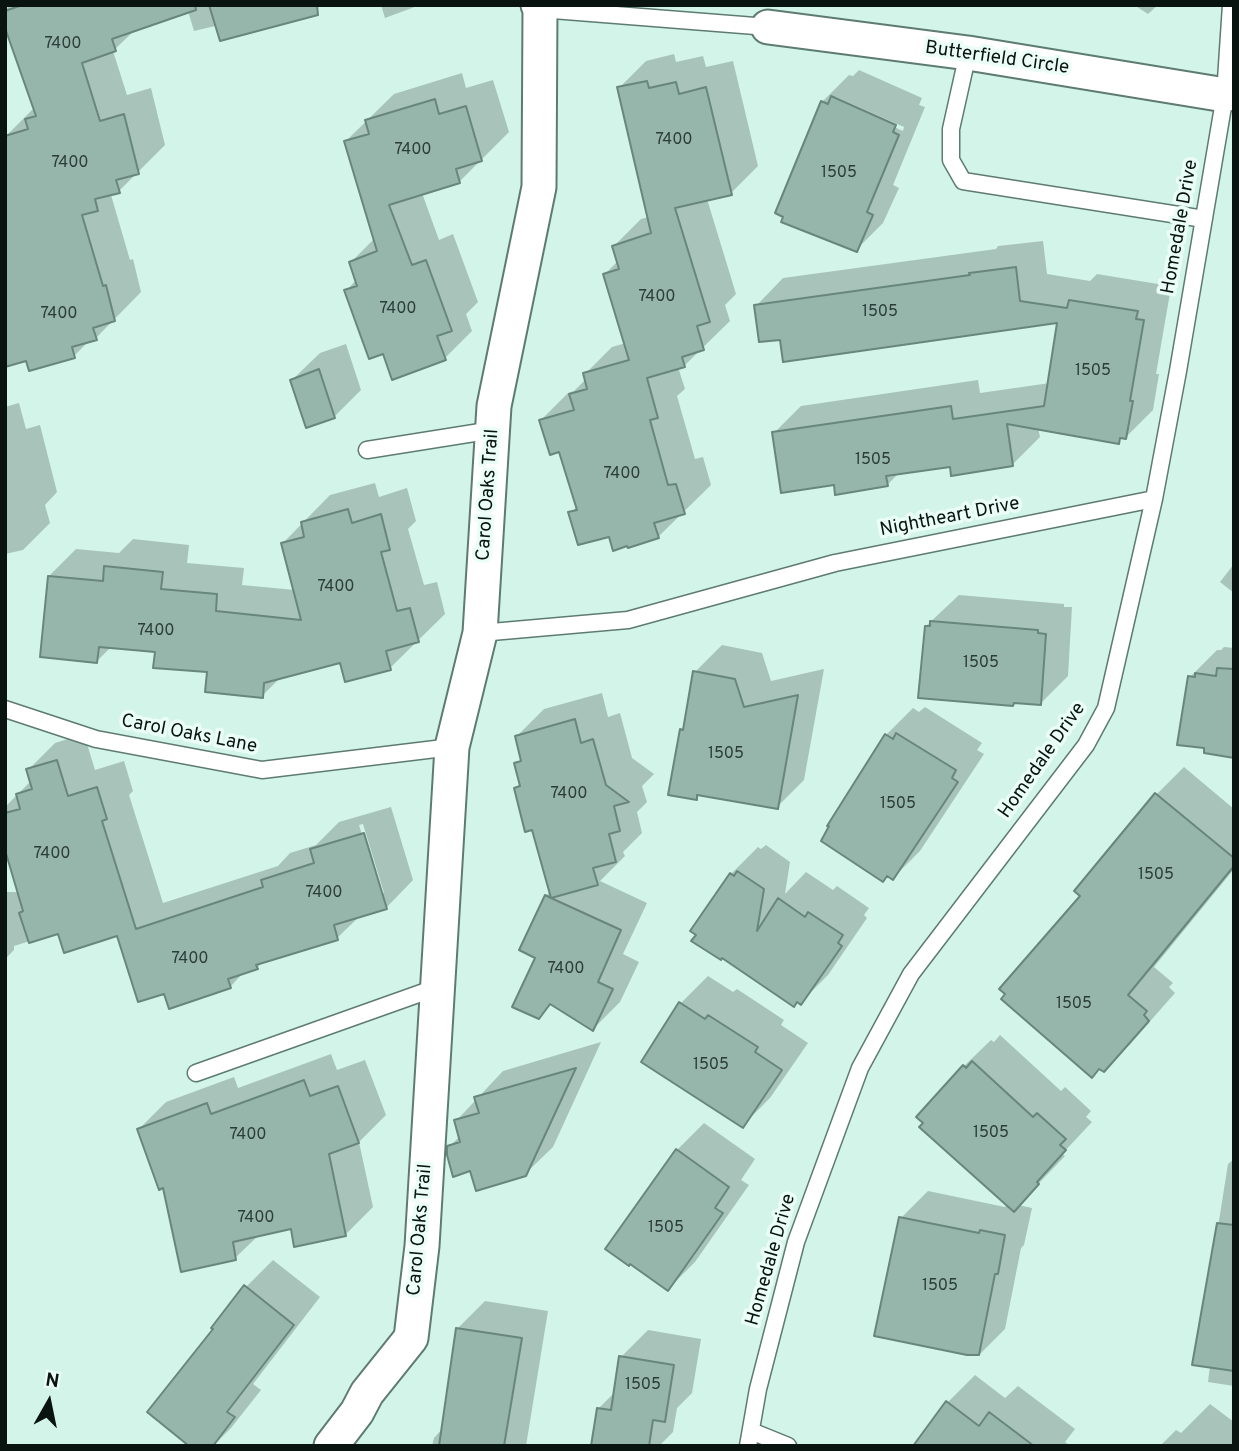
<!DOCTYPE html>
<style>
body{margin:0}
#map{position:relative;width:1239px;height:1451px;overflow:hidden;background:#d3f4e9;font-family:Overpass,sans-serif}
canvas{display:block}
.frame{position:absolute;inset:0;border:7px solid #091411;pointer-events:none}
.north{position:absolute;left:14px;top:1367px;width:70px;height:70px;-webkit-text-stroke:5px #eafef7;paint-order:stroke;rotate:9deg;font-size:19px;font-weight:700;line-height:28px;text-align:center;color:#091411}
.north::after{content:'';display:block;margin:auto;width:24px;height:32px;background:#091411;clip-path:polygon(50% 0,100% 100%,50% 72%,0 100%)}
</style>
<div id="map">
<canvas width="1239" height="1451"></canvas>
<div class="frame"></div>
<div class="north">N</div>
</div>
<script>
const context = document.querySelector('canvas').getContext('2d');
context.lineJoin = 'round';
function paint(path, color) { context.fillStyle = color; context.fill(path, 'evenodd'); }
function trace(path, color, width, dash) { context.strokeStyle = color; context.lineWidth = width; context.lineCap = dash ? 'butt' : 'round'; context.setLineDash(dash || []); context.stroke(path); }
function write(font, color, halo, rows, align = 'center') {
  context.font = font + ' Overpass,sans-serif'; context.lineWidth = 7; context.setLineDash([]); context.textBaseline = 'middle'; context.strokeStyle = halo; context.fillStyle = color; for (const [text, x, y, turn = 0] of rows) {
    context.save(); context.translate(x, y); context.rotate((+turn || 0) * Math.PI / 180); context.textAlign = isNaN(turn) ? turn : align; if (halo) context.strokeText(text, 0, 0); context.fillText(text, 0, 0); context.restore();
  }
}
paint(new Path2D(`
 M10 5H304L194 31 188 11 136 29 113 51 127 95 151 88 165 145 119 191 111 195 130 260 133 259 141 292 96 338 90 340 74 356 5 137 32 110 35 109 5 22V10Z
 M381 5H420L385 18Z
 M1134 5H1158L1148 14Z
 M674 54 676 62 703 56 706 67 733 61 758 166 731 193 707 199 736 294 725 305 730 321 684 366 678 367 685 389 677 396 695 459 703 457 711 485 658 537 610 534 570 513 578 506 560 450 541 420 568 393 574 391 586 379 585 374 612 347 626 343 605 274 618 261 614 246 641 219 649 217 619 88 646 61Z
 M859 70 922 98 919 105 925 107 893 185 899 188 883 223 856 250 822 102 849 75 853 76ZM836 97 904 127 903 131 836 101Z
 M462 73 466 88 493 80 509 132 459 182 422 193 439 240 453 234 478 302 466 314 472 331 445 358 384 352 346 291 357 279 351 262 375 238 346 141 394 94Z
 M1043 241 1047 274 1090 281 1097 274 1164 285 1163 292 1170 293 1156 374H1159L1153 410 1126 437 1123 436 1118 442 1038 428 1040 437 1013 464 951 466 899 473 887 485 774 433 801 406 978 380 980 393 1050 383 1060 321 781 338 756 306 783 278 996 249 998 246Z
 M346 344 361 390 334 417 292 380 320 353Z
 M19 403 26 429 40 425 57 492 45 505 50 523 23 550 5 554V407Z
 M375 483 379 497 407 488 416 521 408 529 424 585 437 582 445 614 390 668 341 661 281 677 262 696 209 671 157 650 112 646 97 661 49 576 76 549 119 553 133 539 189 545 187 563 244 568 242 585 295 590 283 543 330 495Z
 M1234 564V593L1220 582Z
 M959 595 1064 604V607H1072L1068 676 1040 704 926 626Z
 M722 645 762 653 771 681 824 669 804 780 777 807 700 794 696 798 681 730 686 725 695 672Z
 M1224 647 1234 648V756L1190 677 1217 650H1221Z
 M602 693 608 717 620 713 632 758 654 774 642 786 647 802 637 812 642 833 623 852 625 856 600 881 647 903 623 954 639 962 620 1002 593 1029 553 1003 539 1017 537 957 546 896 551 891 533 828 515 788 521 783 516 764 522 757 517 736 544 709Z
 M925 707 982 743 977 750 984 754 920 851 893 878 886 735 913 708 919 712Z
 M84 734 95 770 124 761 133 791 129 795 163 903 278 866 290 853 316 845 339 822 391 807 413 880 386 908 361 915 337 938 263 961 257 968 245 971 230 987 165 992 118 934 59 932 14 946V950L5 959V892H19L5 851V807L31 781 28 770 55 743ZM363 824 384 893H380L359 825Z
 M1184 767 1234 809V869L1154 967 1173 983 1169 987 1175 993 1131 1043 1104 1070 1083 895 1157 794Z
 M766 845 790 862 785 894 806 872 833 890 837 886 869 908 864 915 867 918 828 975 801 1002 722 956 731 874 758 847 761 849Z
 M708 976 733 992 737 989 784 1020 781 1025 808 1043 770 1098 743 1125 643 1062 681 1003Z
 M1000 1035 1061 1091 1065 1087 1091 1111 1086 1117 1092 1122 1062 1154 1065 1156 1018 1205 1032 1208 1024 1245 1021 1248 1005 1329 978 1356 877 1335 901 1218 928 1191 1005 1207 1008 1204 918 1117 964 1066 991 1040 994 1042Z
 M601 1042 553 1147 525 1174 472 1169 449 1147 460 1136 456 1121 503 1071Z
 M331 1054 337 1070 365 1060 386 1115 359 1142 373 1207 346 1234 292 1227 259 1235 235 1258 165 1186 139 1129 166 1102 234 1077 238 1088Z
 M704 1123 755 1159 741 1180 749 1185 695 1262 668 1289 677 1150Z
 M1234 1159V1386L1208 1382 1210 1366V1277L1228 1164Z
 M273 1260 320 1297 253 1384 261 1390 231 1428 213 1446 246 1287Z
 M485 1301 548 1311 526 1446H432L434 1438 443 1428 458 1328Z
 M648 1330 701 1339 692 1393 677 1408 673 1432 659 1446H593L599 1408 615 1392 621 1357Z
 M975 1375 1005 1398 1018 1386 1075 1429 1065 1442 1070 1446H915L948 1402Z
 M1210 1404 1234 1422V1446H1160L1176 1430 1181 1433Z`), '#0003');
const building = new Path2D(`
 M22 5H195L196 10 112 39 116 51 82 63 100 121 124 114 139 174 116 180 120 193 95 199 98 211 82 215 103 286 106 285 115 321 93 328 97 340 72 347 75 358 29 371 26 361 5 367V136L28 129 25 119 36 116 5 28V11Z
 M209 5H317L318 15 220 41Z
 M647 81 649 88 676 82 679 94 706 87 732 195 675 208 710 322 697 326 704 350 682 357 685 367 647 378 658 418 650 420 668 485 676 484 685 514 654 523 659 538 628 548 627 546 613 551 609 537 578 545 568 512 577 510 559 452 550 455 539 420 574 410 569 394 587 389 583 373 629 360 603 274 619 269 612 246 651 233 617 87Z
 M831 96 896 125 893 132 899 135 867 212 873 215 857 252 781 222 783 217 775 213 821 101 828 104Z
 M435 99 439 114 466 106 482 161 456 169 460 183 389 205 412 265 426 260 452 331 437 336 446 360 392 380 383 354 369 359 344 290 357 286 349 262 377 251 344 141 369 134 365 120Z
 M1016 267 1020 301 1067 308 1069 300 1138 311 1136 319 1144 320 1130 401H1133L1126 439 1120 438 1119 444 1007 424 1013 466 951 476 950 467 886 476 888 486 835 495 834 485 781 493 772 432 951 406 953 419 1044 406 1057 323 783 362 780 340 759 342 754 305 970 275 969 273Z
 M319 369 335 418 306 428 290 380Z
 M348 509 352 523 381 514 390 550 381 552 397 611 410 608 419 642 386 651 391 670 345 682 340 663 264 683 263 698 205 692 207 672 153 668 155 652 99 647 97 663 40 657 48 576 103 581 104 566 163 572 161 589 217 594 216 611 301 620 281 543 304 537 301 522Z
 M930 621 1038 630V633L1046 634 1041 705 1014 703 1013 706 918 698 925 626H930Z
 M1217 668 1234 669V758L1204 753V748L1177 745 1188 676 1195 677V673L1216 676Z
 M693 671 735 679 744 707 798 695 778 809 697 795V800L668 795 680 729 683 730Z
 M575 719 581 743 593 739 606 785 629 802 614 806 620 831 609 834 616 862 593 868 598 885 551 898 621 930 598 982 613 989 593 1031 550 1004 539 1019 512 1007 535 958 519 950 545 895 551 898 532 830 525 832 514 788 520 786 514 763 521 761 515 736Z
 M896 733 956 770 952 778 958 782 893 880 887 876 883 882 821 841 829 826H827L885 734 893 739Z
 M57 760 68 796 97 787 107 819 102 821 136 929 263 887 261 880 314 863 310 849 364 833 387 909 334 925 338 940 256 965 258 969 228 979 231 988 169 1009 164 994 138 1002 117 936 64 953 58 934 29 943 19 913 23 911 5 850V813L20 809 16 794 32 789 26 769Z
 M1155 793 1234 858V866L1128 995 1147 1011 1144 1015 1149 1021 1104 1072 1099 1069 1092 1078 1001 999 1005 994 999 989 1080 896 1074 891Z
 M737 871 764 889 757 931 778 898 805 917 808 912 843 935 838 943 842 946 801 1005 797 1002 794 1007 722 958 721 960 691 941 696 935 690 931 730 873 734 876Z
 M679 1002 705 1019 708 1015 758 1047 755 1052 782 1070 743 1128 641 1062Z
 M972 1061 1033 1117 1037 1113 1066 1139 1060 1145 1066 1150 1037 1182 1039 1184 1014 1212 919 1127 923 1123 916 1117 963 1065 966 1068Z
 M576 1068 526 1176 476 1191 470 1171 453 1177 447 1155V1146L460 1142 454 1120 479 1113 474 1097Z
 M304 1080 310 1096 338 1086 359 1143 329 1154 346 1236 294 1247 291 1229 233 1242 236 1260 181 1272 163 1188 159 1190 137 1129 207 1103 211 1114Z
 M676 1149 729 1187 715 1208 723 1213 668 1291 630 1264 629 1266 605 1249Z
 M899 1217 979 1233 980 1230 1005 1235 998 1274H995L979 1355H967L874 1336Z
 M1217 1223 1234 1225V1371L1192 1365Z
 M244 1285 294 1325 227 1412 235 1417 213 1446H189L147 1412 213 1329 211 1328Z
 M456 1328 522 1338 504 1446H439Z
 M619 1356 674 1365 665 1422 653 1420 649 1446H591L597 1408 611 1410Z
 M946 1401 979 1426 989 1412 1034 1446H913Z`);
paint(building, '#96b5ab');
trace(building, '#68867d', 2);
const service = new Path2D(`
 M540 9 768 27
 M968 53 951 129V160L963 181 1204 219
 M367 450 493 430
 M480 633 628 620 835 563 1154 499
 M5 709 96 739 262 770 452 747
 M196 1073 438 987
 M751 1431 788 1446
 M748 1446 758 1389 796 1242 860 1068 911 974 1086 745 1106 708 1154 499 1178 371 1225 95 1231 5`);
const minor = new Path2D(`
 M768 27 968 53 1225 95
 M331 1446 357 1412 367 1393 411 1338 422 1246 452 747 480 633 494 406 539 187 540 9 538 5`);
trace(service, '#5e7b73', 19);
trace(minor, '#5e7b73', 37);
trace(service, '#fff', 16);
trace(minor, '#fff', 33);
write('16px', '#2c3c38', null, [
 ["7400",63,45],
 ["7400",674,141],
 ["7400",413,151],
 ["7400",70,164],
 ["1505",839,174],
 ["7400",657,298],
 ["7400",398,310],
 ["1505",880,313],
 ["7400",59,315],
 ["1505",1093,372],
 ["1505",873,461],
 ["7400",622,475],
 ["7400",336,588],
 ["7400",156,632],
 ["1505",981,664],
 ["1505",726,755],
 ["7400",569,795],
 ["1505",898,805],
 ["7400",52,855],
 ["1505",1156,876],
 ["7400",324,894],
 ["7400",190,960],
 ["7400",566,970],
 ["1505",1074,1005],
 ["1505",711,1066],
 ["1505",991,1134],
 ["7400",248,1136],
 ["7400",256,1219],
 ["1505",666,1229],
 ["1505",940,1287],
 ["1505",643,1386]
]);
write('19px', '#091411', '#eafef7', [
 ["Butterfield Circle",997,59,8],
 ["Homedale Drive",1181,227,-80],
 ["Carol Oaks Trail",489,495,-86],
 ["Nightheart Drive",950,518,-11],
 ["Carol Oaks Lane",189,735,11],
 ["Homedale Drive",1043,761,-55],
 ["Carol Oaks Trail",421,1230,-85],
 ["Homedale Drive",772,1260,-74]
]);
</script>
